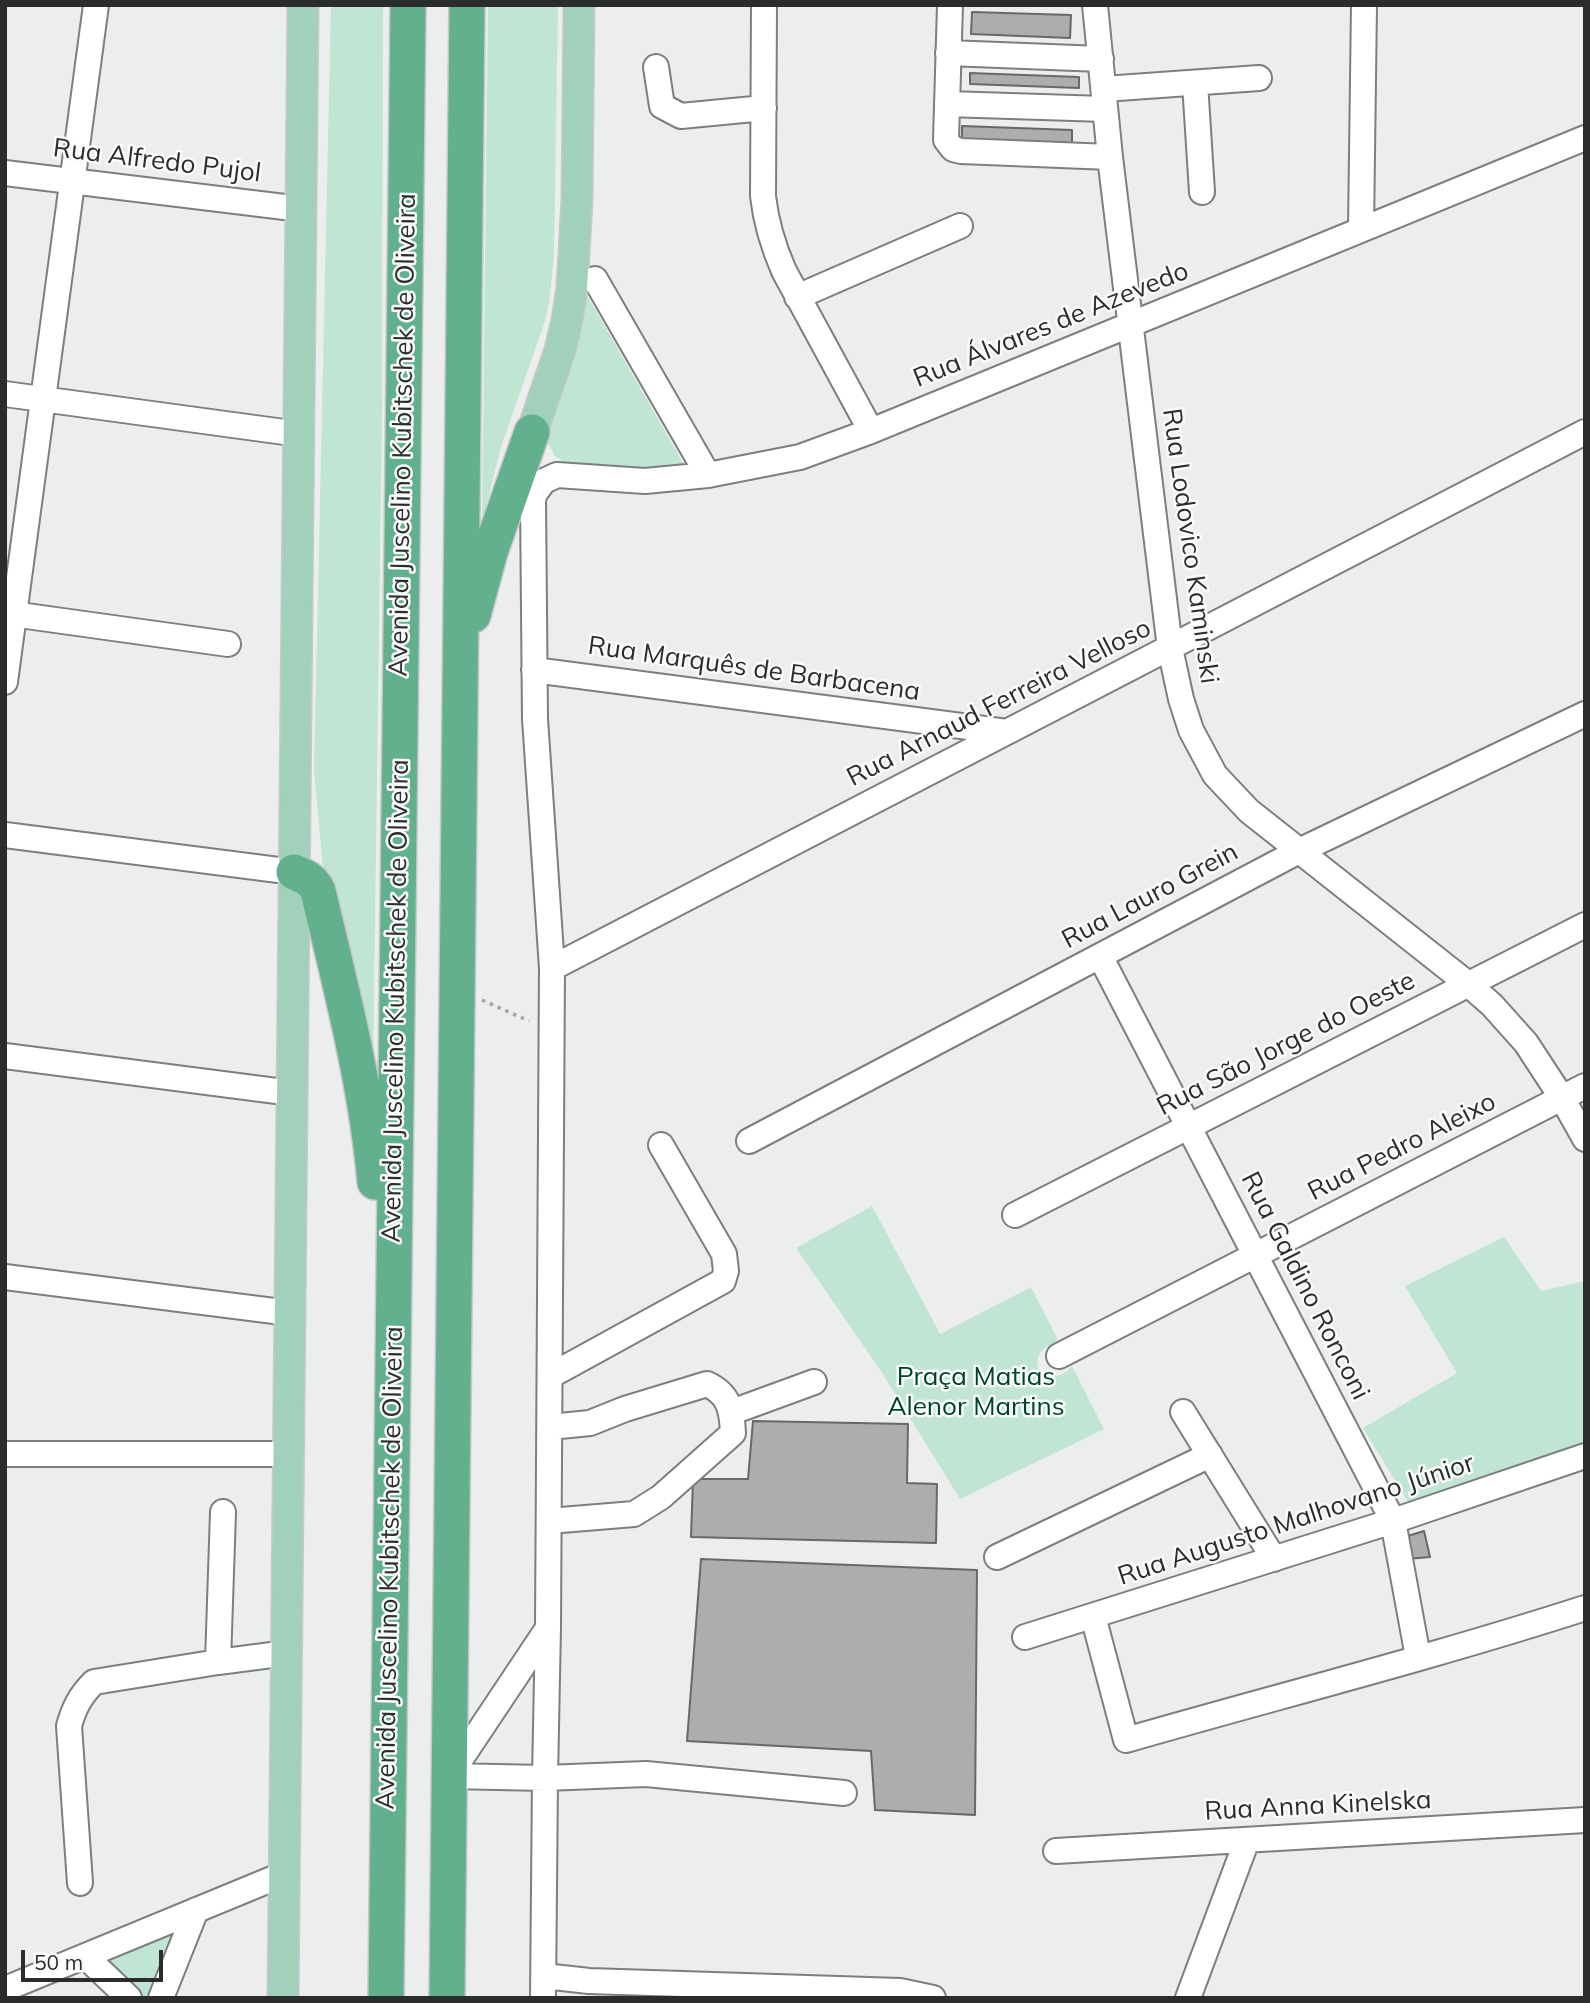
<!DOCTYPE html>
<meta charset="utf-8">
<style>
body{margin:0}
#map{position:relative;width:1590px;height:2003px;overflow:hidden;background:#ebeeec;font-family:Mulish,sans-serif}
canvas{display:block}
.frame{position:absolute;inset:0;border:7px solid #2b2d2c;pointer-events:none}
.scale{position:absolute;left:21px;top:1950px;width:142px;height:32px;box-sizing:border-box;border:4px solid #2b2d2c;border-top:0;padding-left:9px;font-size:21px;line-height:24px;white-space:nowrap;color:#2b2d2c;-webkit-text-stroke:5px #f8fbfa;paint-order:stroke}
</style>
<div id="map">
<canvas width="1590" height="2003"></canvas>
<div class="frame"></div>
<div class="scale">50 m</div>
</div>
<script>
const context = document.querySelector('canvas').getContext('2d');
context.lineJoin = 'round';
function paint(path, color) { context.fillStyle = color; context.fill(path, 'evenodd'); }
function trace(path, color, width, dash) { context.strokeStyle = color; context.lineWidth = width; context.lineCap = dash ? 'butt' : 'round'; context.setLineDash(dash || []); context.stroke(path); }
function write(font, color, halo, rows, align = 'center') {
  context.font = font + ' Mulish,sans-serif'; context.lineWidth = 5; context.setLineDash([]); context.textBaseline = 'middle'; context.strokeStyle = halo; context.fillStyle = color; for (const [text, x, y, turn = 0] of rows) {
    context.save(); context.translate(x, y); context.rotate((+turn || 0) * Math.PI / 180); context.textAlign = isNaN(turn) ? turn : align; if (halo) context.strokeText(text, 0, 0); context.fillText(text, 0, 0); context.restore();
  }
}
paint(new Path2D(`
 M331 5H383L382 412 373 1070 324 879 314 770Z
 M488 5H558L554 256 549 303 545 321 501 447 482 522Z
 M584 290 686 468 656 471 567 464 555 456 548 443 546 421Z
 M872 1206 940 1334 1031 1287 1058 1340C1052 1344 1042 1348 1039 1355 1030 1376 1057 1385 1072 1366L1104 1429 960 1499 881 1371 796 1248Z
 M1504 1237 1541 1291 1585 1281V1442L1410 1505 1363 1428 1457 1373 1405 1286Z
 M181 1928 153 1998H140L100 1962Z`), '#c0e5d3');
const building = new Path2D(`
 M972 12 1071 15 1070 38 971 34Z
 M970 73 1079 77V88L970 84Z
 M962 126 1072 130V143L962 139Z
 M753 1421 908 1424 907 1483 937 1484 936 1543 691 1537 693 1479H748Z
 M1424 1531 1430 1557 1407 1559 1401 1538Z
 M701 1559 977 1570 975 1815 875 1810 871 1751 687 1741Z`);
paint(building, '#abaeac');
trace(building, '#666967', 2);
const minor = new Path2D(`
 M764 5 763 196C766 223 773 246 784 271L871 431
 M950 5 946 140 953 149 961 151 1110 157
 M1095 5 1110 157 1170 648 1181 699 1191 730 1215 775 1249 811 1468 984 1492 1005 1526 1043 1562 1098 1585 1139
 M948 53 1101 59
 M656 67 662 106 681 116 764 108
 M1195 83 1202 192
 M1104 89 1259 78
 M947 104 1105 109
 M5 173 301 209
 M1361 229 1364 5
 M595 279 708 475
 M797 297 960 226
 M5 394 299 434
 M5 613 228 644
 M534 670 1007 732
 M5 682 96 5
 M5 835 294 872
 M1100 956 1393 1521 1418 1657
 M552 968 1585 432
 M5 1056 292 1093
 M749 1141 1299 851 1585 714
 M1015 1215 1585 925
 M5 1277 290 1313
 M1059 1356 1585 1086
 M550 1376 723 1281 726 1271 724 1254 661 1145
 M732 1412 814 1382
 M1183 1412 1274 1559
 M5 1454H289
 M549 1521 634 1514 661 1497 733 1433C732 1410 729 1394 707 1384L625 1409 590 1423 550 1427
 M997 1557 1210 1455
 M1093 1616 1126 1740C1279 1696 1433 1657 1585 1608
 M1025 1637 1393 1521 1585 1456
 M218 1662 223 1512
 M450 1775 548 1628
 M449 1776 545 1778 646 1774 844 1793
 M1056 1851 1585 1820
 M80 1883 69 1726C74 1708 80 1696 94 1682L218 1662 287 1653
 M85 1956 129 1998
 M544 1976 589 1981 900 1991 933 1998
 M5 1989 284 1874
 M161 1998 196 1910
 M543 1998 545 1778 548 1627 552 968 535 719 533 500 535 493 544 481 557 475 645 481 708 475 800 457 871 431 1585 138
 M1188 1998 1247 1840`);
const major = new Path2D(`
 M532 432 560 350 567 320 572 288 577 200 579 5
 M283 1998 303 5`);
const highway = new Path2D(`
 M473 615 490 552 532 432
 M294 872C306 877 313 880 318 891 341 988 366 1083 375 1182
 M386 1998 408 5
 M447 1998 467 5`);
trace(minor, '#7c7f7d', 28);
trace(major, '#c8c8c8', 33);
trace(highway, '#c8c8c8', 38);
trace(new Path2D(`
 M482 1000 529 1021`), '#a5a7a6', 3.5, [3.5, 5]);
trace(minor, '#fff', 24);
trace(major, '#a1d0bb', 30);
trace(highway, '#63b08e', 35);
write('26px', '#2b2d2c', '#f8fbfa', [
 ["Rua Alfredo Pujol",157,161,7],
 ["Rua Álvares de Azevedo",1051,325,-22],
 ["Avenida Juscelino Kubitschek de Oliveira",403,435,-89],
 ["Rua Lodovico Kaminski",1190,546,82],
 ["Rua Marquês de Barbacena",754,669,8],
 ["Rua Arnaud Ferreira Velloso",999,703,-27],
 ["Rua Lauro Grein",1150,896,-28],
 ["Avenida Juscelino Kubitschek de Oliveira",396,1001,-89],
 ["Rua São Jorge do Oeste",1286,1044,-27],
 ["Rua Pedro Aleixo",1402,1147,-27],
 ["Rua Galdino Ronconi",1305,1286,63],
 ["Rua Augusto Malhovano Júnior",1296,1520,-18],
 ["Avenida Juscelino Kubitschek de Oliveira",390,1568,-89],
 ["Rua Anna Kinelska",1318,1806,-3]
]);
write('26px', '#00432d', '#f8fbfa', [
 ["Praça Matias",976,1377],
 ["Alenor Martins",976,1407]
]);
</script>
